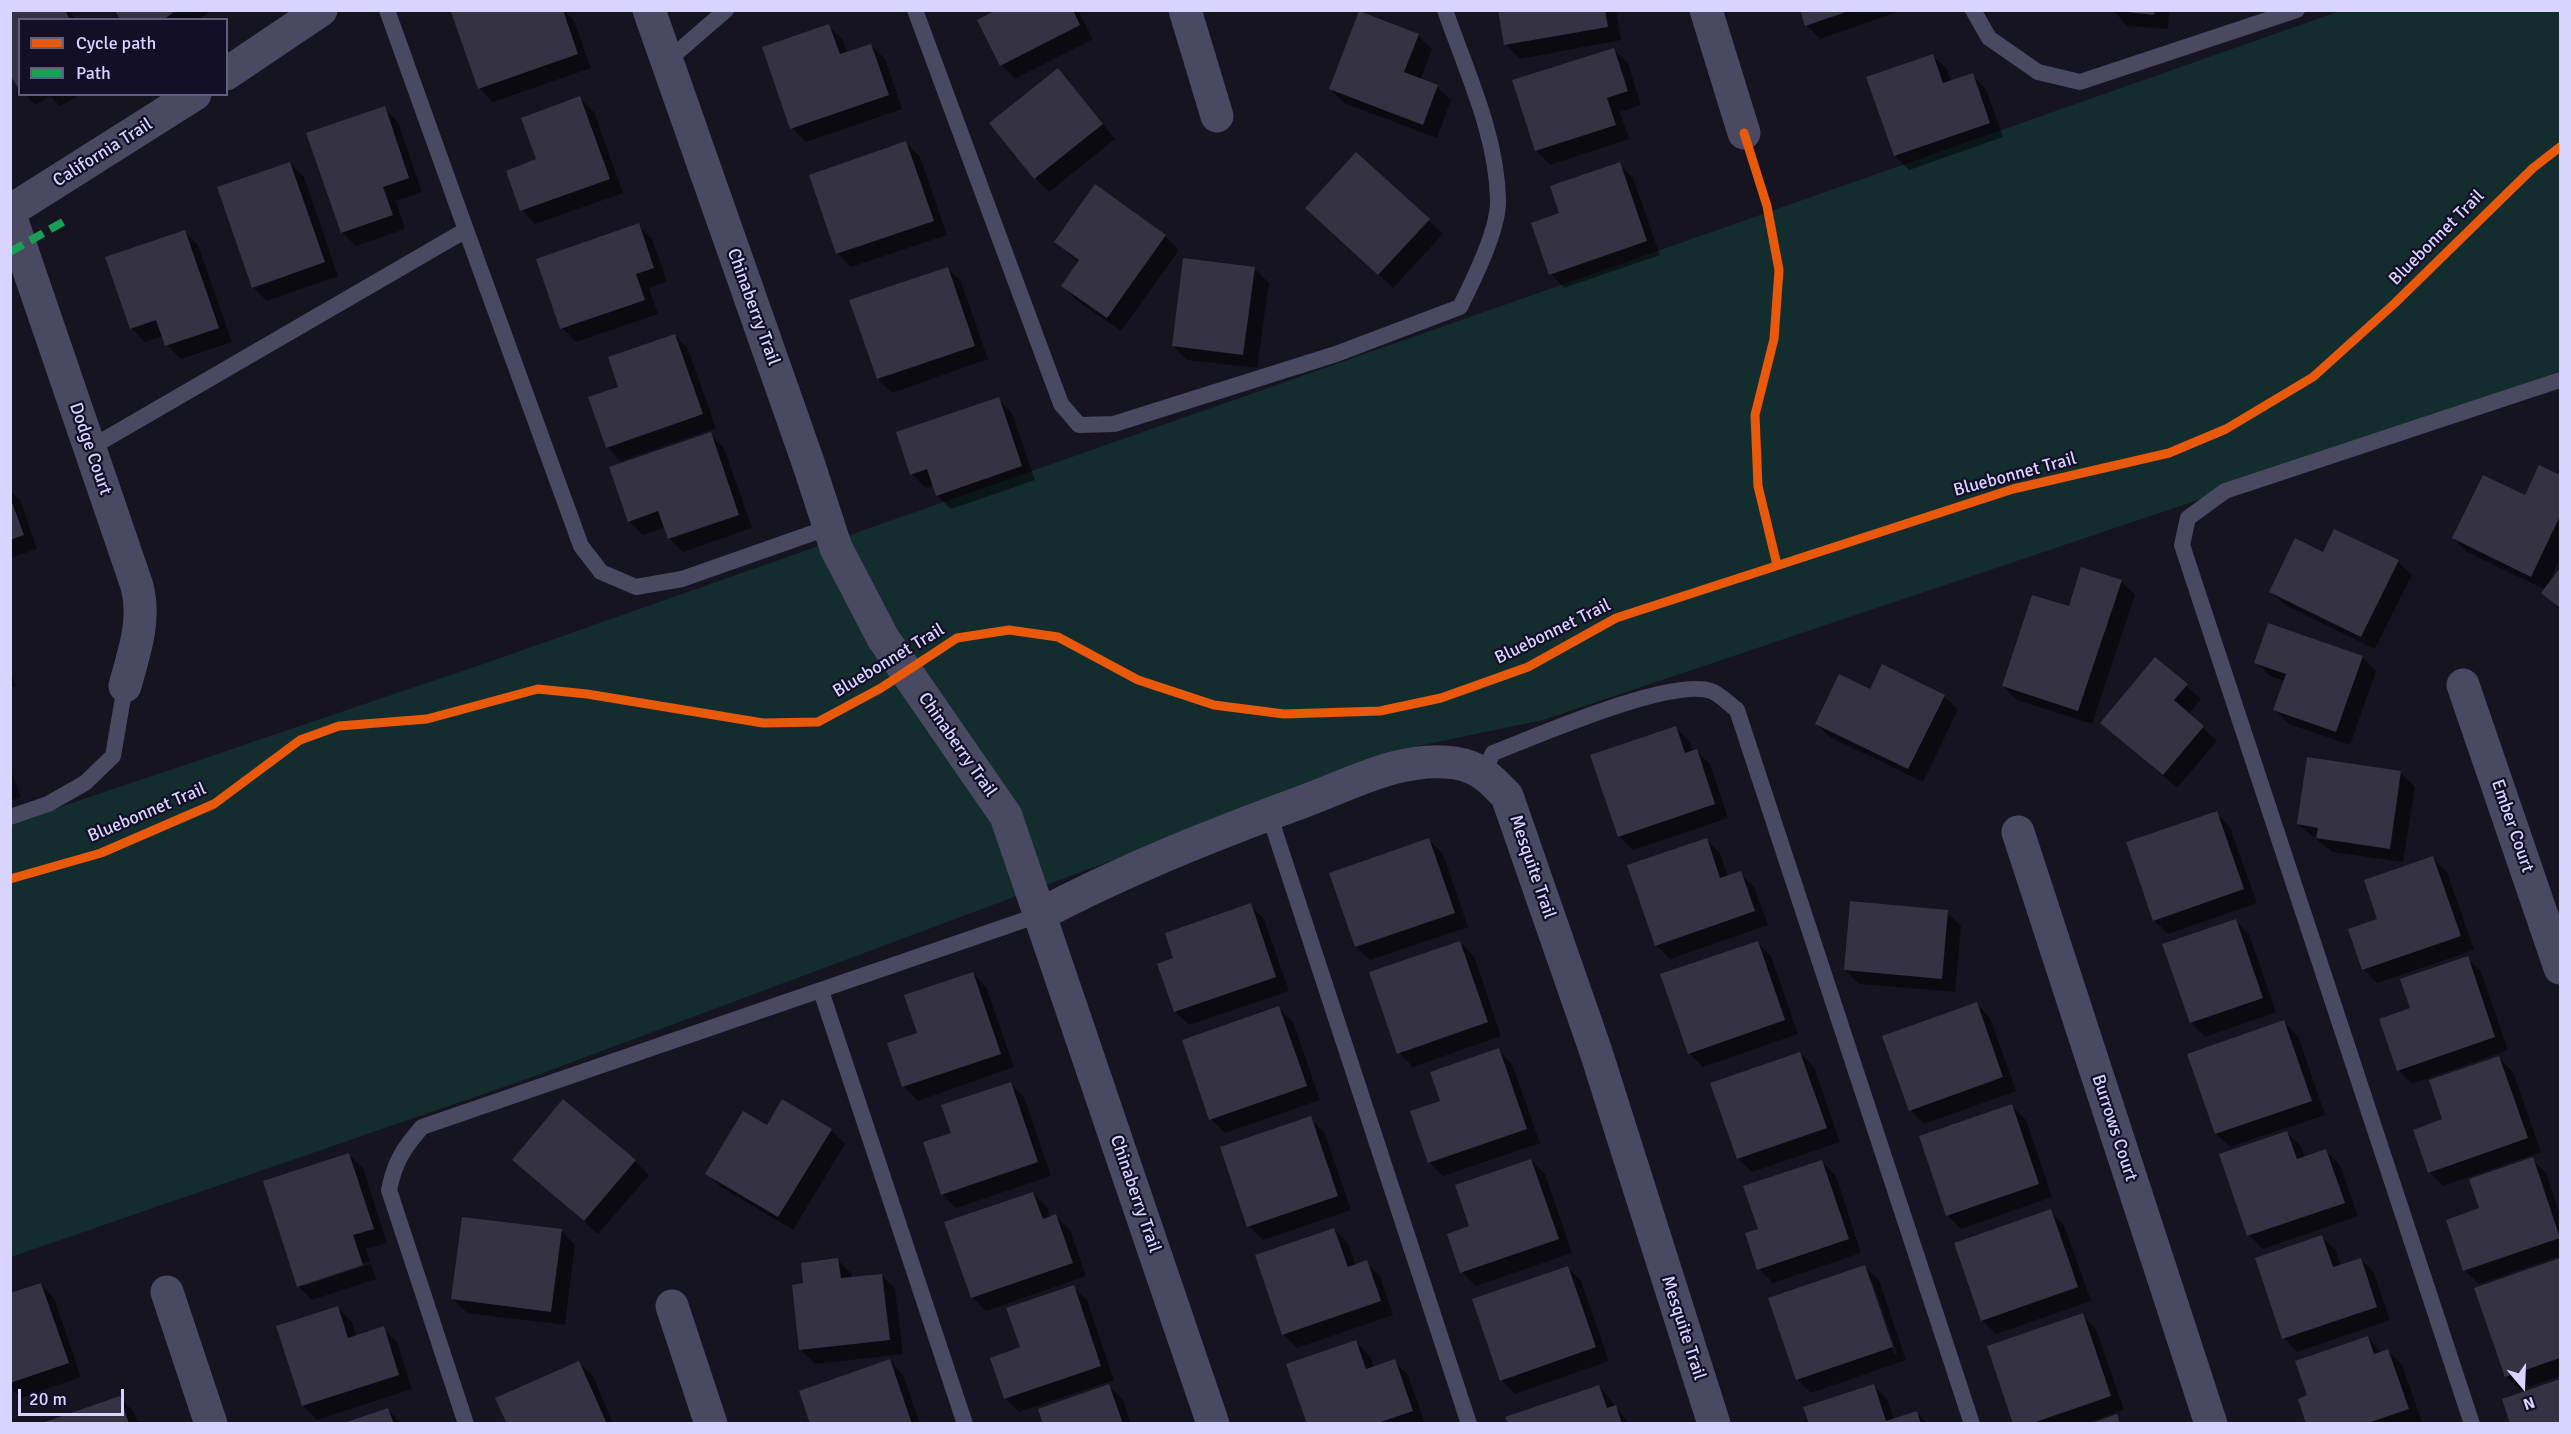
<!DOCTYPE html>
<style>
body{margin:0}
#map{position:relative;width:2571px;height:1434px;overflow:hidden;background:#161421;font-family:Signika,sans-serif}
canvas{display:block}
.frame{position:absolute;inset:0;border:12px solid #d9d4ff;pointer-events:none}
.legend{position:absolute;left:18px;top:18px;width:210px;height:78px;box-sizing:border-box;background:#130f26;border:2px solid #625e7d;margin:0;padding:8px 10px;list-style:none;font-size:18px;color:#d9d4ff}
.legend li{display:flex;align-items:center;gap:12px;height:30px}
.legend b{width:30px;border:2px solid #625e7d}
.north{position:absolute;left:2493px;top:1356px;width:60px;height:60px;-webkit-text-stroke:4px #130f26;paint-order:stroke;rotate:161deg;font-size:16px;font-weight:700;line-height:24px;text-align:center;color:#d9d4ff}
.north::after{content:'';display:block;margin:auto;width:21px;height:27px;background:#d9d4ff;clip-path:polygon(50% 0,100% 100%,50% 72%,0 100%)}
.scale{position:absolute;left:18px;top:1389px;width:106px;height:27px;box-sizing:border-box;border:3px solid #d9d4ff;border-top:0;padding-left:8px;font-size:18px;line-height:21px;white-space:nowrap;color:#d9d4ff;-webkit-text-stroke:4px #130f26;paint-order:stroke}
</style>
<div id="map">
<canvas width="2571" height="1434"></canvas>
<div class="frame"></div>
<ul class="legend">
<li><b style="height:8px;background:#e8590c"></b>Cycle path</li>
<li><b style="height:8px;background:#1a9f57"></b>Path</li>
</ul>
<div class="north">N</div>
<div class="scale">20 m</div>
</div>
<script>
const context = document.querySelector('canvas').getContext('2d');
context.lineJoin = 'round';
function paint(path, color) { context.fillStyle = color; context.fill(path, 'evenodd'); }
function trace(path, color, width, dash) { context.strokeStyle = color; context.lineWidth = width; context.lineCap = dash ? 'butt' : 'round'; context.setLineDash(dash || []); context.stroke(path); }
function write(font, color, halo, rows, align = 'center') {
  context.font = font + ' Signika,sans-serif'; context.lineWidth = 4.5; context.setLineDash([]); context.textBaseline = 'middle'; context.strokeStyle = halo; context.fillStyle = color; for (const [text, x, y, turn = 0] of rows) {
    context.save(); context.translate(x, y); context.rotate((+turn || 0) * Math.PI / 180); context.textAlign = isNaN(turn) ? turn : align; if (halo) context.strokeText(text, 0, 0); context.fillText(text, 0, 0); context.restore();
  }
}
paint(new Path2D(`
 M2340 11H2560V371L2225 491 1543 720 1418 746 527 1079 11 1257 10 824 483 664Z`), '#132c2d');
paint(new Path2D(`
 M10 10H70L75 20H20Z
 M116 10H212L198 20H122Z
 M460 10H564L574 21 591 68 493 102 479 88Z
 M999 10H1078L1093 39 1015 79 1002 65Z
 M1500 10H1616L1621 40 1520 59 1506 45Z
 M1801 10H1903L1820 39 1806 25Z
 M2113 10H2169L2168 29 2127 26Z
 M829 26 843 40 847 53 871 45 885 59 902 109 806 142 792 128Z
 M1418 35 1432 49 1420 80 1437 87 1451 100 1437 138 1344 103 1330 89Z
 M1614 50 1628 63 1641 105 1620 112 1629 139 1550 165 1537 151 1514 81Z
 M1933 56 1947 69 1951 82 1972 75 1986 89 2003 137 1909 170 1895 156Z
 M1058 70 1115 139 1049 192 1035 178Z
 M25 94H82L60 106 50 96 35 105Z
 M580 98 594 112 623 193 535 224 522 210 538 160Z
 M384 108 398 122 422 192 396 201 405 229 356 246 342 232Z
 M906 143 920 157 947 235 851 267 837 253Z
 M1356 154 1443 234 1393 288 1321 221Z
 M290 163 304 177 338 276 267 301 253 287Z
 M1619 164 1633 178 1660 255 1564 288 1551 274Z
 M638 225 652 239 667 281 649 288 658 314 576 342 562 328Z
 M184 231 198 245 232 342 181 359 167 345 163 336 145 342 131 328Z
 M1165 236 1179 250 1121 331 1076 300 1063 286 1079 263 1056 242Z
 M948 268 961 282 988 359 892 393 878 379Z
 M1255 269 1269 283 1257 368 1187 360 1173 346Z
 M675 335 688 349 716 428 621 461 607 447 620 388Z
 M998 399 1012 413 1035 480 951 509 937 495 934 485 926 488 912 474Z
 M710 434 724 448 752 528 683 552 669 538 666 527 643 535 629 521Z
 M2540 467 2560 477V558L2548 585 2560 570V610L2543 593 2546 590 2467 552 2453 538 2525 497Z
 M10 491 20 500 37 549 10 558Z
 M2324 554 2398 562 2412 575 2375 649 2285 605 2271 592Z
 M2121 581 2135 595 2092 724 2017 700 2003 686 2070 608Z
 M2362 657 2376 671 2350 745 2289 724 2275 710 2285 681 2270 676 2256 662Z
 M2155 659 2201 699 2188 714 2217 741 2177 788 2102 723Z
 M10 670 16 686 10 688Z
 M1870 691 1944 696 1958 710 1923 782 1830 737 1816 724Z
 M1676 728 1690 742 1693 752 1696 751 1710 764 1728 818 1633 850 1619 837Z
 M10 768 21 797 10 801Z
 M2401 773 2415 787 2403 862 2332 852 2298 824Z
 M2216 813 2230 827 2257 903 2168 934 2154 920Z
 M1706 839 1720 853 1728 877 1740 873 1754 887 1768 925 1670 959 1656 945Z
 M1429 840 1443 854 1468 927 1370 960 1356 947Z
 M2433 858 2447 872 2474 950 2377 983 2363 969 2379 920Z
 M1251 905 1264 919 1289 991 1189 1025 1175 1011V959Z
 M1947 912 1961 926 1955 992 1859 984 1845 970Z
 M2235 920 2249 934 2276 1012 2205 1037 2191 1023Z
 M1460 942 1474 956 1501 1036 1413 1067 1399 1053Z
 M1758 943 1771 956 1798 1034 1703 1067 1689 1053Z
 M2467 958 2481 972 2508 1050 2412 1084 2398 1070Z
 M972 973 986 987 1014 1067 918 1101 904 1087 889 1044 919 1034Z
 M1977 1004 1990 1018 2016 1091 1924 1124 1910 1110Z
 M1279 1008 1293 1022 1320 1100 1225 1133 1211 1119Z
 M2284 1022 2298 1036 2325 1115 2230 1147 2216 1134Z
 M1498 1050 1512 1064 1540 1143 1443 1176 1429 1162 1442 1102Z
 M1800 1053 1814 1067 1840 1142 1752 1172 1738 1159Z
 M2499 1058 2513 1072 2541 1152 2443 1186 2429 1172Z
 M1010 1083 1024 1097 1051 1176 956 1208 942 1194 953 1134Z
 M2012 1106 2026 1120 2052 1197 1961 1229 1947 1215Z
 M1310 1118 1324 1132 1351 1210 1263 1240 1249 1226Z
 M767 1128 831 1130 845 1144 793 1230 721 1187 707 1173Z
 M2287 1133 2301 1146 2305 1158 2326 1151 2340 1165 2358 1216 2263 1249 2249 1235Z
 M349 1154 363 1168 387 1243 366 1249 376 1279 312 1300 298 1286ZM370 1261 371 1264 304 1286V1283Z
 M2532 1159 2546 1173 2560 1214V1256L2479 1284 2465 1271 2447 1221 2480 1209Z
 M514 1160 635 1161 649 1175 598 1234Z
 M1531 1160 1545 1174 1572 1253 1476 1286 1462 1272 1449 1235 1471 1227Z
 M1822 1162 1836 1176 1861 1253 1773 1283 1759 1269 1760 1230Z
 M1033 1193 1047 1207 1050 1218 1056 1216 1070 1230 1086 1276 986 1311 972 1297Z
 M2050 1211 2064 1225 2091 1301 1996 1334 1982 1320Z
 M1334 1229 1348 1243 1356 1266 1366 1262 1380 1276 1393 1315 1297 1348 1283 1334Z
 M561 1231 575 1245 565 1325 467 1313 453 1299Z
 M2322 1237 2336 1251 2341 1266 2361 1259 2374 1273 2390 1320 2297 1352 2284 1338Z
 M2560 1259V1376L2520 1390 2506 1376 2476 1289Z
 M838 1260 852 1274V1278L882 1275 895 1289 903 1354 815 1364 801 1350 805 1285Z
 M1568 1267 1581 1281 1609 1361 1515 1394 1501 1380Z
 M1865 1267 1879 1280 1906 1360 1811 1393 1797 1379ZM1869 1281H1872L1897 1353 1894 1354Z
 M40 1284 54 1298 81 1377 21 1398 10 1388V1295Z
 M1073 1287 1087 1300 1114 1380 1019 1412 1005 1398 1022 1348Z
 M338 1308 352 1322 356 1337 383 1328 397 1342 412 1389 317 1420 303 1406 278 1327Z
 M2082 1315 2096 1329 2124 1410 2084 1424H2015Z
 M2367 1337 2382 1353 2388 1351 2402 1365 2422 1422 2308 1424V1396Z
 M1356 1342 1370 1356 1374 1368 1394 1361 1408 1375 1425 1424H1308Z
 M890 1361 903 1375 920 1424H812Z
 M579 1362 593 1376 613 1424H508Z
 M2560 1380V1424H2511L2503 1400Z
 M1109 1386 1123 1400 1131 1424H1045Z
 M1599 1386 1630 1424H1509Z
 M1874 1386 1888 1400 1894 1420 1917 1413 1928 1424H1810Z
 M120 1398 134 1412 138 1424H46Z
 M388 1410 402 1424H348Z`), '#0007');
paint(new Path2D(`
 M10 10H65L70 20H20V91L10 75Z
 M115 10H177L163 20H120Z
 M456 10H563L578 54 478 89 451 12Z
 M996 10H1073L1080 25 1000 66 977 20Z
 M1498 10H1605L1608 27 1504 45Z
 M1800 10H1849V11L1805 26Z
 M2108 10H2155L2154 15Z
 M1359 11 1419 34 1404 72 1438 85 1423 125 1329 89Z
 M829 24 840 54 871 44 889 95 790 129 762 47Z
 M1614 48 1628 91 1607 98 1616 125 1535 151 1512 80Z
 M1933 54 1943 83 1973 73 1990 123 1894 156 1866 77Z
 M1058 68 1103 124 1034 179 989 123Z
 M580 96 610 179 520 211 506 171 536 159 521 118Z
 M385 106 409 178 383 187 393 215 341 233 306 133Z
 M906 141 934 221 836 254 809 175Z
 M1356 152 1430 219 1378 275 1305 208Z
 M290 162 325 262 252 288 217 187Z
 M1620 162 1647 241 1549 275 1531 223 1559 213 1550 186Z
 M1095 184 1166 235 1107 318 1061 286 1079 260 1054 242Z
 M639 223 654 268 636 274 645 300 560 329 536 259Z
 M185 230 219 328 165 346 156 320 130 329 105 257Z
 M1183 258 1255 267 1243 355 1172 346Z
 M948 267 975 346 877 379 849 300Z
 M675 334 703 414 606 448 588 397 618 387 608 357Z
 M999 397 1022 466 936 496 927 469 910 475 896 432Z
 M711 432 739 515 668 539 658 511 628 522 609 467Z
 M2539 465 2560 475V516L2531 577 2452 538 2483 475 2525 495Z
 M10 497 24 535 10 540Z
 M2334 529 2399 560 2361 637 2269 592 2295 538 2323 552Z
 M2081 567 2122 580 2078 711 2002 686 2032 595 2069 606Z
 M2560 568V608L2541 593Z
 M2268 623 2363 656 2336 732 2273 710 2286 674 2254 663Z
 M2155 657 2188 684 2174 700 2204 726 2163 775 2100 723Z
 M1882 664 1945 695 1908 769 1815 724 1839 674 1870 689Z
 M1676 726 1685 753 1697 749 1715 804 1618 837 1590 755Z
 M2307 757 2401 771 2390 849 2316 838 2318 828 2297 824Z
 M2217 811 2244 889 2153 921 2126 842Z
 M1429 838 1455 913 1355 947 1329 873Z
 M1707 838 1720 878 1741 871 1755 911 1655 946 1627 865Z
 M2433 856 2461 936 2362 970 2348 929 2377 919 2364 880Z
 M1850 901 1948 910 1942 979 1844 970Z
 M1251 903 1276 977 1174 1012 1157 964 1173 958 1165 933Z
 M2236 919 2263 998 2190 1023 2162 944Z
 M1460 941 1488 1022 1397 1054 1369 972Z
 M1758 941 1785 1020 1688 1054 1660 974Z
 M2468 956 2495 1037 2397 1071 2379 1019 2410 1008 2400 979Z
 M973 972 1001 1054 902 1087 887 1043 917 1033 904 995Z
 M1977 1002 2003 1077 1909 1111 1882 1036Z
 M1279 1006 1307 1086 1209 1120 1182 1040Z
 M2284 1020 2312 1101 2215 1134 2187 1054Z
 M1499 1048 1527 1129 1428 1163 1410 1111 1440 1101 1430 1072Z
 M1800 1052 1827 1128 1737 1159 1710 1083Z
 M2499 1056 2528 1138 2428 1173 2413 1130 2442 1119 2429 1080Z
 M1011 1082 1038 1162 941 1195 923 1142 951 1133 941 1105Z
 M563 1099 636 1160 584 1221 512 1160Z
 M782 1099 832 1129 778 1217 705 1174 743 1111 767 1125Z
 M2012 1104 2039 1184 1946 1216 1919 1136Z
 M1311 1116 1338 1196 1247 1227 1220 1147Z
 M2287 1131 2297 1159 2326 1149 2345 1203 2247 1236 2219 1154Z
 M349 1153 374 1229 353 1235 363 1265 297 1287 263 1181Z
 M2533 1157 2560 1238 2463 1271 2446 1220 2479 1208 2469 1179Z
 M1531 1159 1559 1239 1460 1273 1447 1234 1469 1226 1455 1185Z
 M1822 1160 1849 1239 1757 1270 1745 1233 1758 1229 1743 1186Z
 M1033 1192 1043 1219 1056 1214 1073 1263 971 1298 944 1222Z
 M2051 1209 2078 1287 1981 1321 1954 1243Z
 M462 1217 562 1229 551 1312 451 1299Z
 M1334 1228 1348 1267 1367 1260 1381 1301 1282 1335 1255 1255Z
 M2322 1235 2333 1267 2361 1258 2377 1307 2282 1339 2255 1258Z
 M838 1258 841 1278 882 1274 890 1340 799 1350 792 1285 803 1283 801 1263Z
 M2560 1258V1358L2505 1377 2474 1288Z
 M1865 1265 1893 1347 1796 1380 1768 1298Z
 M1568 1266 1596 1347 1500 1381 1472 1299Z
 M41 1283 69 1363 10 1383V1293Z
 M1074 1285 1101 1366 1004 1399 990 1358 1020 1347 1006 1308Z
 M338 1306 348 1338 384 1326 399 1375 302 1406 276 1326Z
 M2083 1313 2111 1396 2030 1424H2013L1987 1346Z
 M2368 1336 2374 1354 2388 1349 2409 1409 2365 1424H2306L2298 1399 2307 1395 2295 1361Z
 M1356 1340 1366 1369 1395 1359 1413 1411 1375 1424H1307L1286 1364Z
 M890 1359 912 1424H810L799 1391Z
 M579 1361 607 1424H507L495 1398Z
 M2560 1379V1424H2510L2502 1399Z
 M1109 1384 1123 1424H1043L1038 1409Z
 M1874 1384 1886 1421 1917 1411 1921 1424H1809L1803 1407Z
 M1599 1385 1607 1408 1616 1405 1622 1424H1508L1505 1417Z
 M120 1396 129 1424H42V1423Z
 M388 1408 394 1424H344V1423Z
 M2117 1414 2120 1424H2092V1423Z`), '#343243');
trace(new Path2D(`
 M915 10 1061 404 1079 425 1114 424 1336 354 1460 307C1473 281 1499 229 1498 200 1497 135 1466 71 1445 10
 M1973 10 1989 38 2038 72 2080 82 2297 10
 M666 62 726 10
 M466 230 581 546 601 572 636 587 682 579 830 527
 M90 448 466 230 387 10
 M1484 771 1493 753C1537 736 1671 677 1711 691 1720 694 1729 704 1737 710L1972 1424
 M1269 814 1469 1424
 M10 817 48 804 85 783 113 756 125 686
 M821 991 965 1424
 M466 1424 389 1190C395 1161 403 1149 422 1127L1039 915
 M2472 1424 2182 545 2188 518 2225 491 2560 380`), '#4a4962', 16);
trace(new Path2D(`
 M649 10 809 465 836 548 883 638 1006 816 1213 1424
 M1185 10 1217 116
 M1706 10 1744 133
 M226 74 321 10
 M10 211 195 94
 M10 215 137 586C146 621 134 652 125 686
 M2463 685 2560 968
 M2018 832 2211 1424
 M1039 915C1124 870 1212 835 1302 802 1351 784 1402 755 1455 763 1480 767 1491 779 1507 796L1596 1052 1714 1424
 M167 1292 211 1424
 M672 1306 711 1424`), '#4a4962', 33);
trace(new Path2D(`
 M10 252 63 222`), '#1a9f57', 8, [15, 8]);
trace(new Path2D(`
 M1744 133 1767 206 1779 270 1774 339 1755 415 1758 486 1777 565
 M10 879 101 853 214 804 300 740 339 726 427 719 538 689 587 694 763 723 818 722 881 688 957 638 1009 630 1058 637 1138 680 1214 705 1284 714 1380 711 1441 698 1528 667 1616 618 2013 489 2169 453 2226 429 2313 377 2394 304 2533 168 2560 147`), '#e8590c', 9);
write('18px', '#d9d4ff', '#130f26', [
 ["California Trail",103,153,-32],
 ["Bluebonnet Trail",2437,238,-45],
 ["Chinaberry Trail",753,307,70],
 ["Dodge Court",90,449,71],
 ["Bluebonnet Trail",2015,475,-15],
 ["Bluebonnet Trail",1553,632,-26],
 ["Bluebonnet Trail",889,661,-31],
 ["Chinaberry Trail",957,745,55],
 ["Bluebonnet Trail",147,813,-23],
 ["Ember Court",2512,826,71],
 ["Mesquite Trail",1532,867,71],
 ["Burrows Court",2114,1128,72],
 ["Chinaberry Trail",1135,1194,71],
 ["Mesquite Trail",1683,1328,72]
]);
</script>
